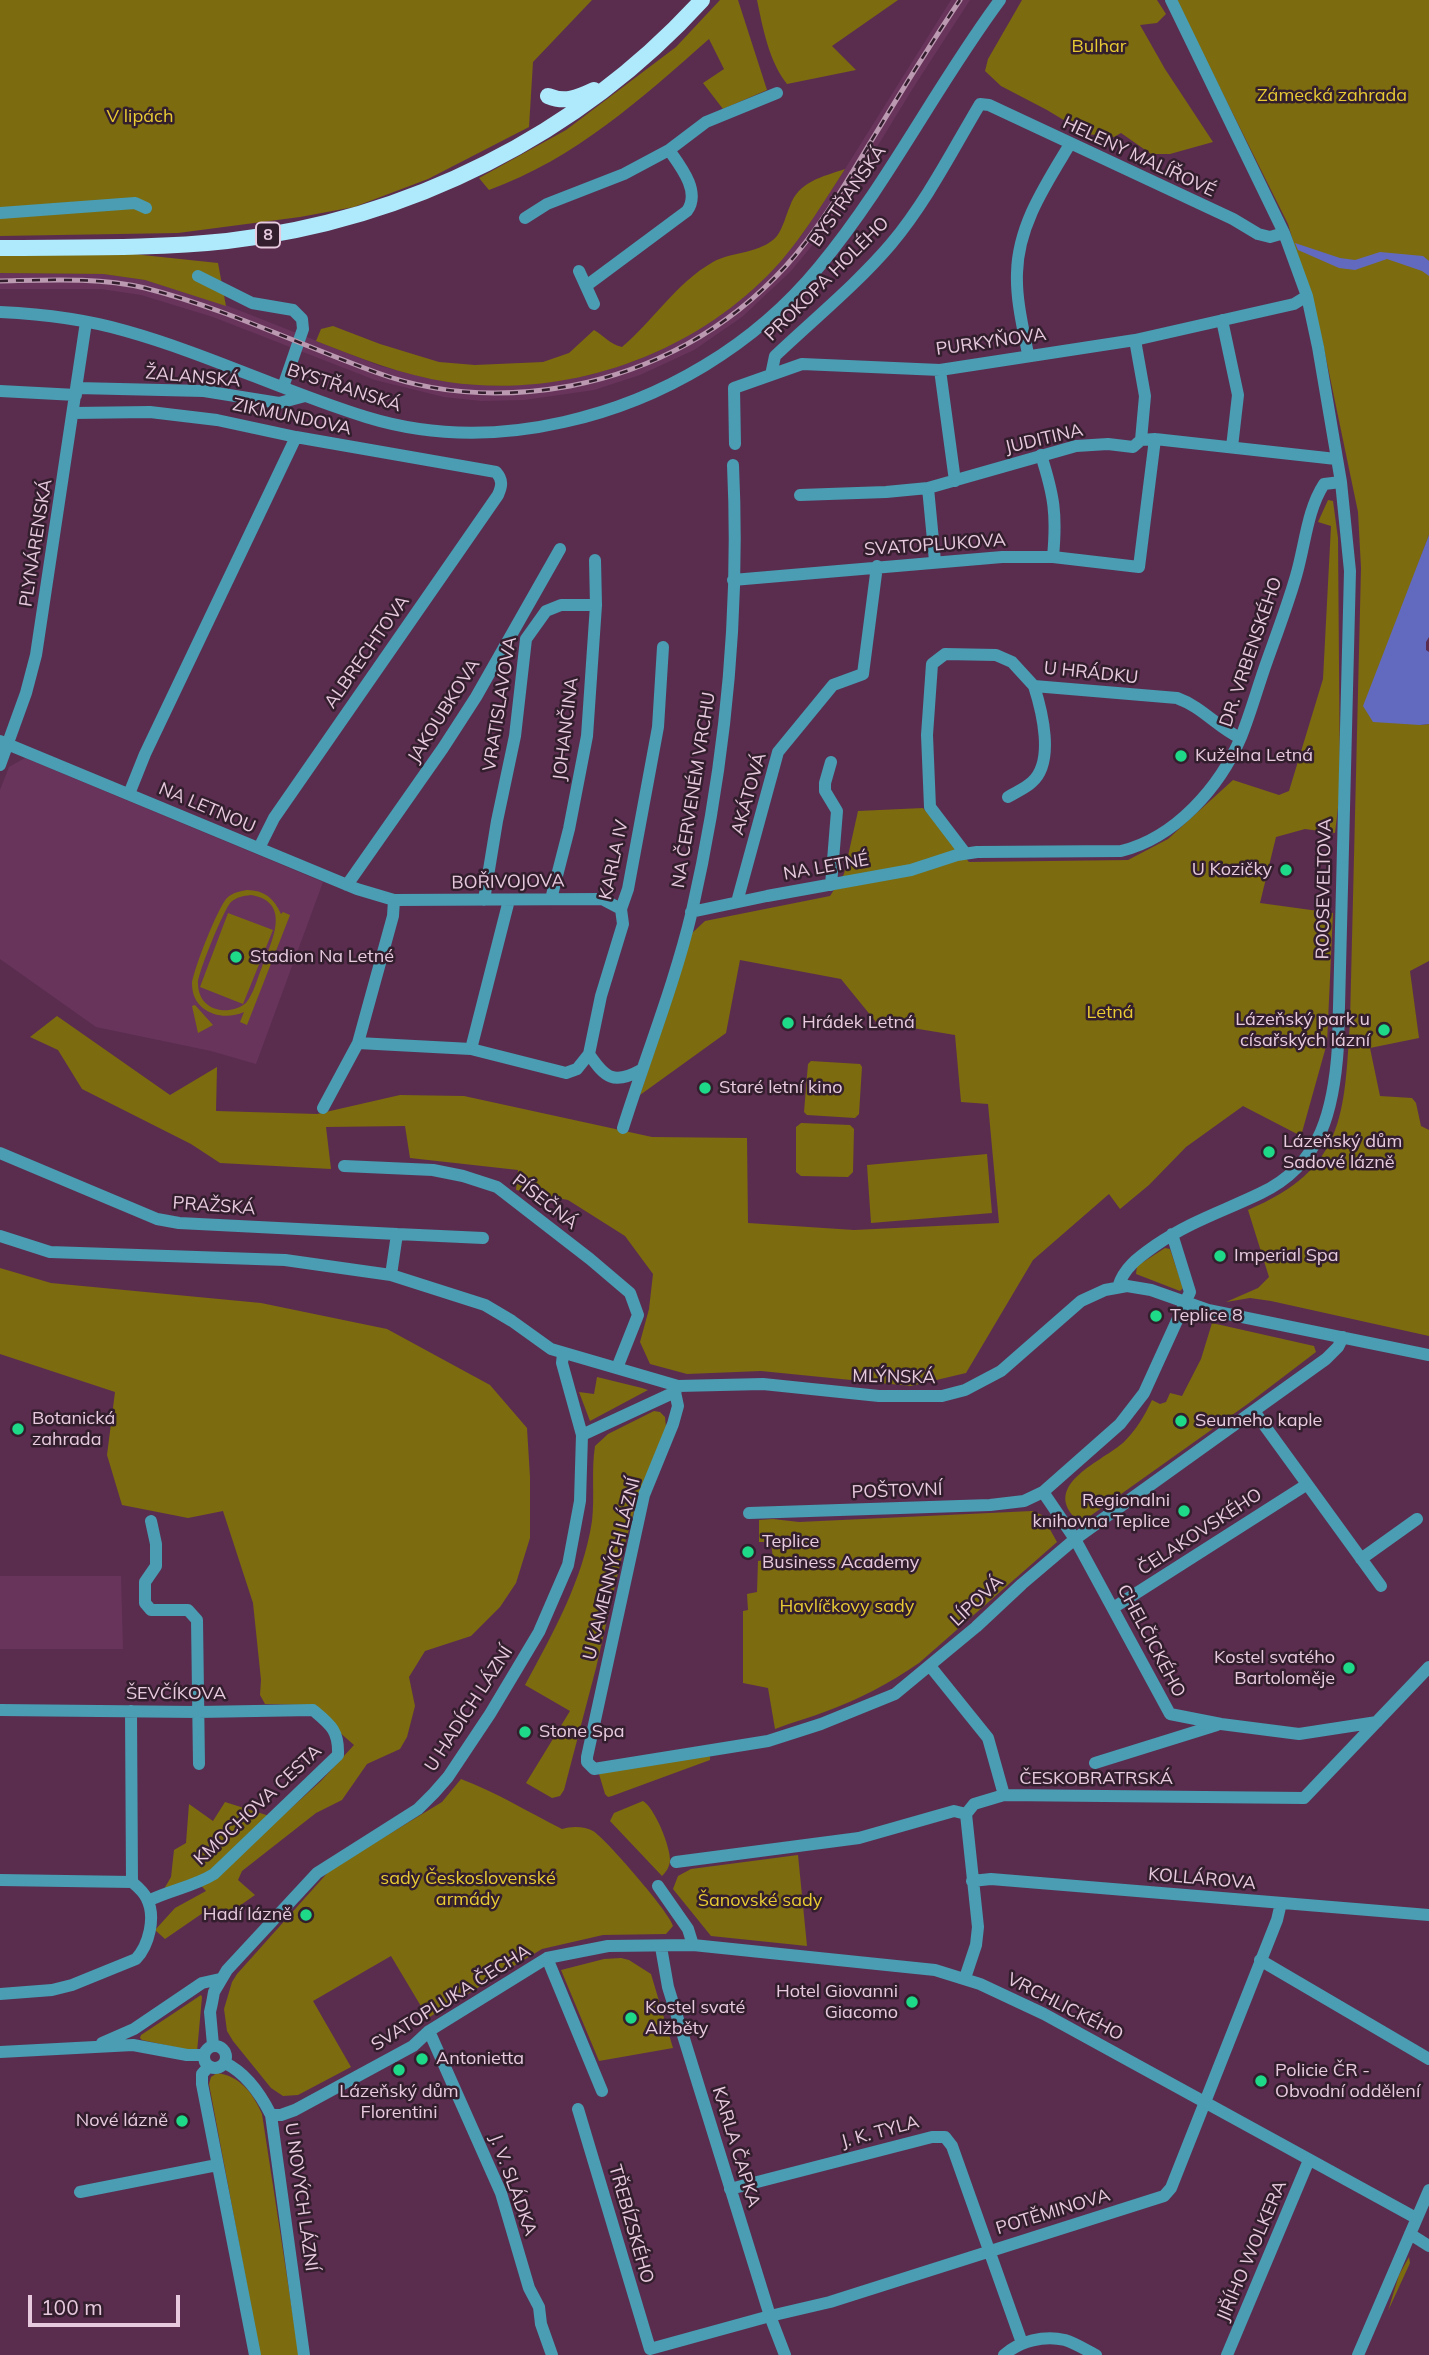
<!DOCTYPE html>
<meta charset="utf-8">
<style>
body{margin:0}
#map{position:relative;width:1429px;height:2355px;overflow:hidden;background:#5a2d4f;font-family:Mulish,sans-serif}
canvas{display:block}
.scale{position:absolute;left:28px;top:2295px;width:152px;height:32px;box-sizing:border-box;border:4px solid #e7cade;border-top:0;padding-left:9px;font-size:21px;line-height:24px;white-space:nowrap;color:#e7cade;-webkit-text-stroke:5px #331e2d;paint-order:stroke}
</style>
<div id="map">
<canvas width="1429" height="2355"></canvas>
<div class="scale">100 m</div>
</div>
<script>
const context = document.querySelector('canvas').getContext('2d');
context.lineJoin = 'round';
function paint(path, color) { context.fillStyle = color; context.fill(path, 'evenodd'); }
function trace(path, color, width, dash) { context.strokeStyle = color; context.lineWidth = width; context.lineCap = dash ? 'butt' : 'round'; context.setLineDash(dash || []); context.stroke(path); }
function write(font, color, halo, rows, align = 'center') {
  context.font = font + ' Mulish,sans-serif'; context.lineWidth = 5; context.setLineDash([]); context.textBaseline = 'middle'; context.strokeStyle = halo; context.fillStyle = color; for (const [text, x, y, turn = 0] of rows) {
    context.save(); context.translate(x, y); context.rotate((+turn || 0) * Math.PI / 180); context.textAlign = isNaN(turn) ? turn : align; if (halo) context.strokeText(text, 0, 0); context.fillText(text, 0, 0); context.restore();
  }
}
paint(new Path2D(`
 M951 0H970L913 88 858 178 815 242 791 271 742 317 694 350 640 375 594 390 524 400 481 401 444 397 375 380 213 317 141 295 101 289H0V273L103 274 145 280 218 302 380 366 427 378 464 384 503 386 543 383 590 375 635 361 662 349 733 305 780 261 803 233 845 169Z
 M25 758 323 882 256 1064 211 1051 96 1027 0 959V790L9 767Z
 M0 1576H121L123 1649H0Z`), '#68345b');
paint(new Path2D(`
 M0 0H592L533 62 529 127 428 179 354 207 300 217 178 233 0 236Z
 M720 0H738L767 90 723 109 703 83 724 69 709 39C642 98 575 159 489 190L479 178 566 130 676 47Z
 M757 0H898L832 46 856 70 787 84C769 61 763 29 757 0Z
 M1022 0H1157L1166 14 1157 23 1140 25 1165 69 1213 142 1170 154H1151L1121 133 1114 137 1087 134 1047 110 1001 86 985 71 988 59Z
 M1176 0H1429V535L1401 611 1420 725 1429 724V961L1410 971 1419 1038 1370 1048 1380 1096 1412 1098 1416 1103 1421 1126 1429 1130V1336L1271 1301 1250 1298 1226 1302 1258 1288 1269 1277 1248 1210C1345 1169 1344 1115 1350 1021L1361 568 1358 512 1322 339 1288 224Z
 M845 169C825 200 805 233 781 261 700 353 569 400 448 382 402 375 359 358 316 341L321 329 333 326 380 344 439 362 475 365 543 362 569 353 594 330C604 336 610 344 622 347 653 321 676 283 713 262 733 251 761 254 777 236 783 228 786 215 790 206 799 181 822 177 845 169Z
 M114 252 218 263 226 306 145 280 103 274 0 273V256Z
 M1328 500 1333 501 1338 538 1340 791 1335 833 1305 829 1276 837 1260 903 1333 913 1327 1043 1301 1136 1243 1106 1186 1147 1149 1185 1120 1209 1109 1194 1033 1260 966 1373 911 1386 761 1371 687 1374 650 1364 640 1342 649 1309 653 1274 625 1236 568 1200 516 1190 518 1170 410 1158 405 1126 326 1127 331 1169 220 1163 191 1144 82 1089 58 1050 30 1037 57 1016 170 1095 217 1067 216 1111 317 1114 400 1095 464 1096 652 1137 747 1138 748 1223 854 1230 999 1223 988 1104 961 1102 955 1035 876 1022 841 979 740 960 726 1033 640 1095 692 933 705 921 830 896 844 874 858 811 923 808 969 862 1128 860 1168 839 1233 780 1279 795 1289 791 1323 679 1331 526 1318 522Z
 M247 890C264 890 274 898 281 914L283 912 290 915 247 1025 240 1022 244 1012C222 1022 192 1012 192 984 193 971 218 907 227 898 232 893 240 891 247 890ZM251 895C293 902 271 943 262 967 257 979 254 993 246 1003 228 1017 198 1011 198 983 198 973 224 909 231 902 237 897 243 896 251 895Z
 M228 913 273 930 243 1004 200 987Z
 M195 1005 213 1025 198 1033 192 1006Z
 M811 1061 860 1064 862 1067 859 1114 855 1118 807 1115 804 1112 808 1064Z
 M801 1123 850 1125 854 1129 853 1172 848 1177 801 1176 796 1172V1127Z
 M987 1154 992 1213 871 1223 867 1165Z
 M1165 1248 1170 1249 1183 1288 1180 1291 1136 1274 1137 1266Z
 M0 1268 51 1283 261 1303 387 1329 490 1385 527 1428 530 1477V1538L516 1583 500 1607 471 1636 425 1651 409 1677 415 1706 407 1737 400 1749 367 1764 342 1800 316 1813 242 1871 238 1880 255 1895 225 1916 213 1906 165 1939 155 1930 175 1908 206 1891 196 1880 164 1889 171 1877 174 1850 186 1843 189 1804 213 1821 225 1802 279 1819 321 1781 354 1745 330 1724 316 1705 265 1704 260 1695 261 1680 253 1603 223 1511 188 1518 122 1505 107 1455 115 1392 0 1354Z
 M1212 1323 1314 1346 1316 1352 1249 1403 1086 1519 1075 1518C1042 1484 1103 1461 1124 1442 1136 1430 1145 1415 1152 1400L1160 1404 1166 1402 1170 1393 1182 1396 1201 1359Z
 M597 1377 642 1388 648 1390 590 1421 579 1392 594 1394Z
 M654 1411 660 1412 665 1417 666 1427 635 1508 624 1547 596 1668 564 1790 560 1796 552 1798 526 1783 570 1711 525 1685C553 1633 583 1580 592 1521 595 1496 591 1471 595 1446L608 1434Z
 M1032 1511 1042 1515 1057 1542 919 1663C890 1683 860 1699 827 1711 810 1718 792 1722 775 1729L768 1688 743 1683V1611L748 1610 747 1594 757 1592 758 1561 773 1559 771 1542H759V1520L773 1519 799 1522Z
 M710 1756V1760L612 1796 608 1797 605 1794 599 1774 608 1771Z
 M461 1779C496 1792 528 1812 562 1829 571 1826 585 1826 593 1831 605 1838 671 1914 673 1926L666 1934 603 1935 542 1949 428 2018 391 1956 313 2001 351 2067 298 2095 283 2096 271 2088 233 2041 227 2031 224 2009 232 1982 237 1974 330 1870 442 1802Z
 M643 1801C655 1808 671 1848 670 1861 669 1868 666 1872 662 1876L610 1821 614 1813Z
 M798 1855 807 1946 711 1936 673 1889 678 1876 691 1869Z
 M621 1958 629 1960 651 1974 673 2048 599 2061 561 1970 604 1959Z
 M201 1995 202 1997 197 2052 142 2040 140 2038 141 2035Z
 M217 2073C240 2076 253 2093 262 2114L299 2355H260L209 2084 211 2077Z
 M1409 2257 1410 2263 1388 2311 1399 2275Z`), '#7c6b0f');
paint(new Path2D(`
 M1295 243 1340 258 1355 260 1380 252 1423 256 1429 261V276L1422 271 1387 259 1355 270 1339 268 1298 250Z
 M1429 535V637L1426 642V650L1429 652V724L1420 725 1373 722 1363 706Z`), '#626abf');
trace(new Path2D(`
 M0 213 135 203 146 208
 M525 218 547 204 624 174 669 150 706 122 777 93
 M579 271 594 304
 M198 276 252 303 293 310 302 319 303 329 283 387
 M586 286 687 211C701 192 681 167 669 150
 M0 312C42 314 85 319 126 331 208 354 285 392 366 417 431 437 498 437 564 422 663 400 755 345 819 267 888 184 936 86 1000 0
 M1222 320 1238 395 1232 447
 M1135 340 1145 396 1141 440
 M1028 354C1023 328 1016 300 1017 273 1018 225 1046 184 1070 144
 M940 370 955 481
 M771 375 775 356C814 319 857 284 891 244 927 201 952 151 980 104L989 105 1233 219 1258 234 1270 237 1284 233
 M77 388 204 391 279 403 305 396
 M0 391 76 395
 M73 413 150 412 217 420 296 437 496 472C503 480 502 486 498 495L274 818 259 848
 M735 444 734 388 802 364 940 370 1135 340 1294 304 1307 296
 M1041 455C1054 496 1057 514 1053 557
 M928 488 935 561
 M800 495 886 492 928 488 1076 446 1108 444 1133 447 1141 440 1155 439 1336 459
 M733 580 1002 557H1053L1139 567 1155 439
 M0 741 357 889 394 900 602 899 621 909
 M831 762 825 783V791L837 811 831 885
 M0 765 26 693 36 655 86 322
 M129 794 145 754 296 437
 M1008 797C1016 792 1026 788 1032 782 1055 762 1042 711 1034 686
 M965 853 930 807 927 735 932 664 945 654 996 655 1012 662 1034 686 1177 698C1202 707 1217 727 1240 738
 M347 885 443 748 476 697 560 549
 M551 899 569 829 587 736 596 605 595 560
 M484 900 497 821 515 736 526 639 546 611 561 605H596
 M737 902 778 752 833 685 863 674 877 566
 M691 912 767 896 911 870 957 855 977 852 1121 851C1175 838 1220 787 1241 737 1251 712 1258 686 1267 661 1277 633 1288 604 1296 576 1305 546 1307 510 1324 484L1341 482
 M358 1043 471 1049 566 1073 577 1069 589 1054
 M471 1049 509 900
 M641 1070C614 1085 605 1078 589 1054L601 996 623 924 621 909 628 889 658 727 663 647
 M323 1108 358 1043 393 916 394 900
 M623 1128C645 1058 675 983 692 911 725 766 740 614 733 465
 M0 1153 157 1219 179 1223 397 1234
 M344 1166 433 1170 463 1176 497 1187 590 1259 630 1293 638 1315 617 1368
 M0 1236 50 1252 285 1260 391 1275 485 1305 512 1321 551 1349 678 1386 763 1384 879 1396H942L965 1390 1001 1371 1081 1301 1105 1290 1127 1286 1151 1290 1208 1310 1429 1355
 M391 1275 397 1234 483 1238
 M1118 1287C1124 1267 1139 1257 1156 1245 1191 1221 1224 1211 1261 1193 1322 1164 1334 1108 1338 1046L1350 571 1341 482 1318 347 1307 296 1284 233 1171 0
 M675 1392 678 1406 673 1424 644 1495 587 1757V1762L594 1769 768 1741 821 1724 895 1694 976 1627 1022 1584 1075 1539 1326 1359 1338 1347 1343 1337
 M1254 1411 1381 1586
 M582 1435 675 1392 678 1386
 M1043 1492 1075 1539 1170 1714 1221 1724 1299 1734 1377 1722
 M749 1513 990 1505 1024 1501 1043 1492 1120 1424 1144 1393 1190 1292 1172 1234
 M151 1521 156 1544V1566L145 1582V1603L151 1610H188L197 1620 199 1764
 M1361 1559 1417 1519
 M1113 1608 1306 1485
 M930 1666 988 1738 1004 1795
 M0 1710 198 1712 313 1710C331 1725 339 1731 338 1755L214 1874C193 1887 170 1890 148 1901
 M131 1711 132 1882
 M1095 1763 1217 1725
 M966 1814 974 1804 1004 1795 1304 1798 1429 1667
 M676 1862 859 1838 954 1811 966 1814
 M0 1880 132 1882
 M972 1881 991 1879 1429 1915
 M658 1886 688 1929 693 1945
 M661 1947 668 1987 770 2316 785 2355
 M547 1958 602 2091
 M1260 1960 1429 2059
 M965 1978 976 1945 978 1927 966 1814
 M0 1994 52 1990 72 1985 136 1959C149 1945 156 1917 147 1899 144 1892 138 1887 132 1882
 M429 2031 501 2193 529 2288 539 2307 541 2324 552 2355
 M102 2043 134 2029 202 1983 220 1979
 M213 2045 210 2012 212 2003 214 1992 227 1970 317 1873 418 1809 434 1793 448 1777 490 1714 539 1632 568 1565 580 1501 582 1435 562 1363 563 1354
 M204 2057a11 11 0 1 1 22 0a11 11 0 1 1-22 0Z
 M0 2052 133 2045 187 2055H204
 M225 2063C246 2073 261 2095 271 2115L304 2355
 M209 2066 202 2074V2084L255 2355
 M578 2109 650 2349 770 2316 830 2302 1164 2196 1171 2188 1277 1920 1281 1903
 M271 2115H281L295 2110 413 2046 429 2031 547 1958 608 1946 693 1945 935 1970 980 1984 1044 2014 1416 2218
 M730 2189 932 2137H945L952 2146 1022 2343
 M80 2192 217 2165
 M1410 2234 1429 2246
 M1004 2355C1020 2341 1044 2335 1065 2340 1075 2343 1086 2350 1096 2355
 M1227 2355 1309 2160
 M1358 2355 1429 2190`), '#4a9db2', 12);
trace(new Path2D(`
 M548 96C565 103 577 98 594 90
 M0 248C75 247 152 249 227 241 409 220 579 135 702 0`), '#aeeafb', 16);
const rail = new Path2D(`
 M0 281C48 280 98 277 145 288 224 308 298 344 375 372 437 395 504 398 570 386 653 370 727 330 785 267 818 231 845 185 870 143 899 95 929 46 960 0`);
trace(rail, '#bb99b1', 5);
trace(rail, '#331e2d', 2.5, [8]);
for (const [x, y, r, color] of [
 [1181,756,7,"#1dd988"],
 [1286,870,7,"#1dd988"],
 [236,957,7,"#1dd988"],
 [788,1023,7,"#1dd988"],
 [1384,1030,7,"#1dd988"],
 [705,1088,7,"#1dd988"],
 [1269,1152,7,"#1dd988"],
 [1220,1256,7,"#1dd988"],
 [1156,1316,7,"#1dd988"],
 [1181,1421,7,"#1dd988"],
 [18,1429,7,"#1dd988"],
 [1184,1511,7,"#1dd988"],
 [748,1552,7,"#1dd988"],
 [1349,1668,7,"#1dd988"],
 [525,1732,7,"#1dd988"],
 [306,1915,7,"#1dd988"],
 [912,2002,7,"#1dd988"],
 [631,2018,7,"#1dd988"],
 [422,2059,7,"#1dd988"],
 [399,2070,7,"#1dd988"],
 [1261,2081,7,"#1dd988"],
 [182,2121,7,"#1dd988"]
]) { const dot = new Path2D(); dot.arc(x, y, r, 0, 2 * Math.PI); context.fillStyle = color; context.fill(dot); trace(dot, '#331e2d', 2.5); }
for (const [x, y, w] of [
 [268,235,24]
]) { const box = new Path2D(); box.roundRect(x - w / 2, y - 12.5, w, 25, 5); context.fillStyle = '#331e2d'; context.fill(box); trace(box, '#e7cade', 2); }
write('bold 16px', '#e7cade', null, [
 ["8",268,235]
]);
write('18px', '#e9cb33', '#331e2d', [
 ["Bulhar",1099,47],
 ["Zámecká zahrada",1332,96],
 ["V lipách",140,117],
 ["Letná",1110,1013],
 ["Havlíčkovy sady",847,1607],
 ["sady Československé",468,1879],
 ["armády",468,1900],
 ["Šanovské sady",760,1901]
]);
write('18px', '#e7cade', '#331e2d', [
 ["HELENY MALÍŘOVÉ",1139,157,25],
 ["BYSTŘANSKÁ",848,196,-55],
 ["PROKOPA HOLÉHO",827,279,-45],
 ["PURKYŇOVA",991,342,-8],
 ["ŽALANSKÁ",193,377,5],
 ["BYSTŘANSKÁ",344,388,18],
 ["ZIKMUNDOVA",292,417,12],
 ["JUDITINA",1044,439,-13],
 ["PLYNÁRENSKÁ",36,543,-81],
 ["SVATOPLUKOVA",935,545,-4],
 ["ALBRECHTOVA",367,652,-55],
 ["DR. VRBENSKÉHO",1251,652,-71],
 ["U HRÁDKU",1091,673,6],
 ["VRATISLAVOVA",500,704,-81],
 ["JAKOUBKOVA",444,711,-58],
 ["JOHANČINA",566,729,-83],
 ["NA ČERVENÉM VRCHU",694,790,-81],
 ["AKÁTOVÁ",749,794,-74],
 ["NA LETNOU",207,808,23],
 ["KARLA IV",614,860,-78],
 ["NA LETNÉ",826,867,-10],
 ["BOŘIVOJOVA",508,882,-1],
 ["ROOSEVELTOVA",1324,889,-89],
 ["PÍSEČNÁ",545,1202,38],
 ["PRAŽSKÁ",214,1206,4],
 ["MLÝNSKÁ",894,1377,1],
 ["POŠTOVNÍ",897,1491,-2],
 ["ČELAKOVSKÉHO",1200,1532,-33],
 ["U KAMENNÝCH LÁZNÍ",612,1569,-76],
 ["LÍPOVÁ",977,1601,-43],
 ["CHELČICKÉHO",1151,1641,62],
 ["ŠEVČÍKOVA",176,1694],
 ["U HADÍCH LÁZNÍ",469,1709,-57],
 ["ČESKOBRATRSKÁ",1096,1779],
 ["KMOCHOVA CESTA",258,1805,-43],
 ["KOLLÁROVA",1202,1879,5],
 ["SVATOPLUKA ČECHA",451,1998,-32],
 ["VRCHLICKÉHO",1065,2007,27],
 ["J. K. TYLA",880,2132,-15],
 ["KARLA ČAPKA",736,2147,73],
 ["J. V. SLÁDKA",513,2185,70],
 ["U NOVÝCH LÁZNÍ",301,2197,82],
 ["POTĚMINOVA",1053,2212,-17],
 ["TŘEBÍZSKÉHO",631,2224,74],
 ["JIŘÍHO WOLKERA",1252,2251,-67]
]);
write('18px', '#e7cade', '#331e2d', [
 ["Kuželna Letná",1195,756],
 ["U Kozičky",1272,870,"right"],
 ["Stadion Na Letné",250,957],
 ["Lázeňský park u",1370,1020,"right"],
 ["císařských lázní",1370,1041,"right"],
 ["Hrádek Letná",802,1023],
 ["Staré letní kino",719,1088],
 ["Lázeňský dům",1283,1142],
 ["Sadové lázně",1283,1163],
 ["Imperial Spa",1234,1256],
 ["Teplice 8",1170,1316],
 ["Botanická",32,1419],
 ["zahrada",32,1440],
 ["Seumeho kaple",1195,1421],
 ["Regionalni",1170,1501,"right"],
 ["knihovna Teplice",1170,1522,"right"],
 ["Teplice",762,1542],
 ["Business Academy",762,1563],
 ["Kostel svatého",1335,1658,"right"],
 ["Bartoloměje",1335,1679,"right"],
 ["Stone Spa",539,1732],
 ["Hadí lázně",292,1915,"right"],
 ["Hotel Giovanni",898,1992,"right"],
 ["Giacomo",898,2013,"right"],
 ["Kostel svaté",645,2008],
 ["Alžběty",645,2029],
 ["Antonietta",436,2059],
 ["Policie ČR -",1275,2071],
 ["Obvodní oddělení",1275,2092],
 ["Lázeňský dům",399,2092,"center"],
 ["Florentini",399,2113,"center"],
 ["Nové lázně",168,2121,"right"]
], 'left');
</script>
